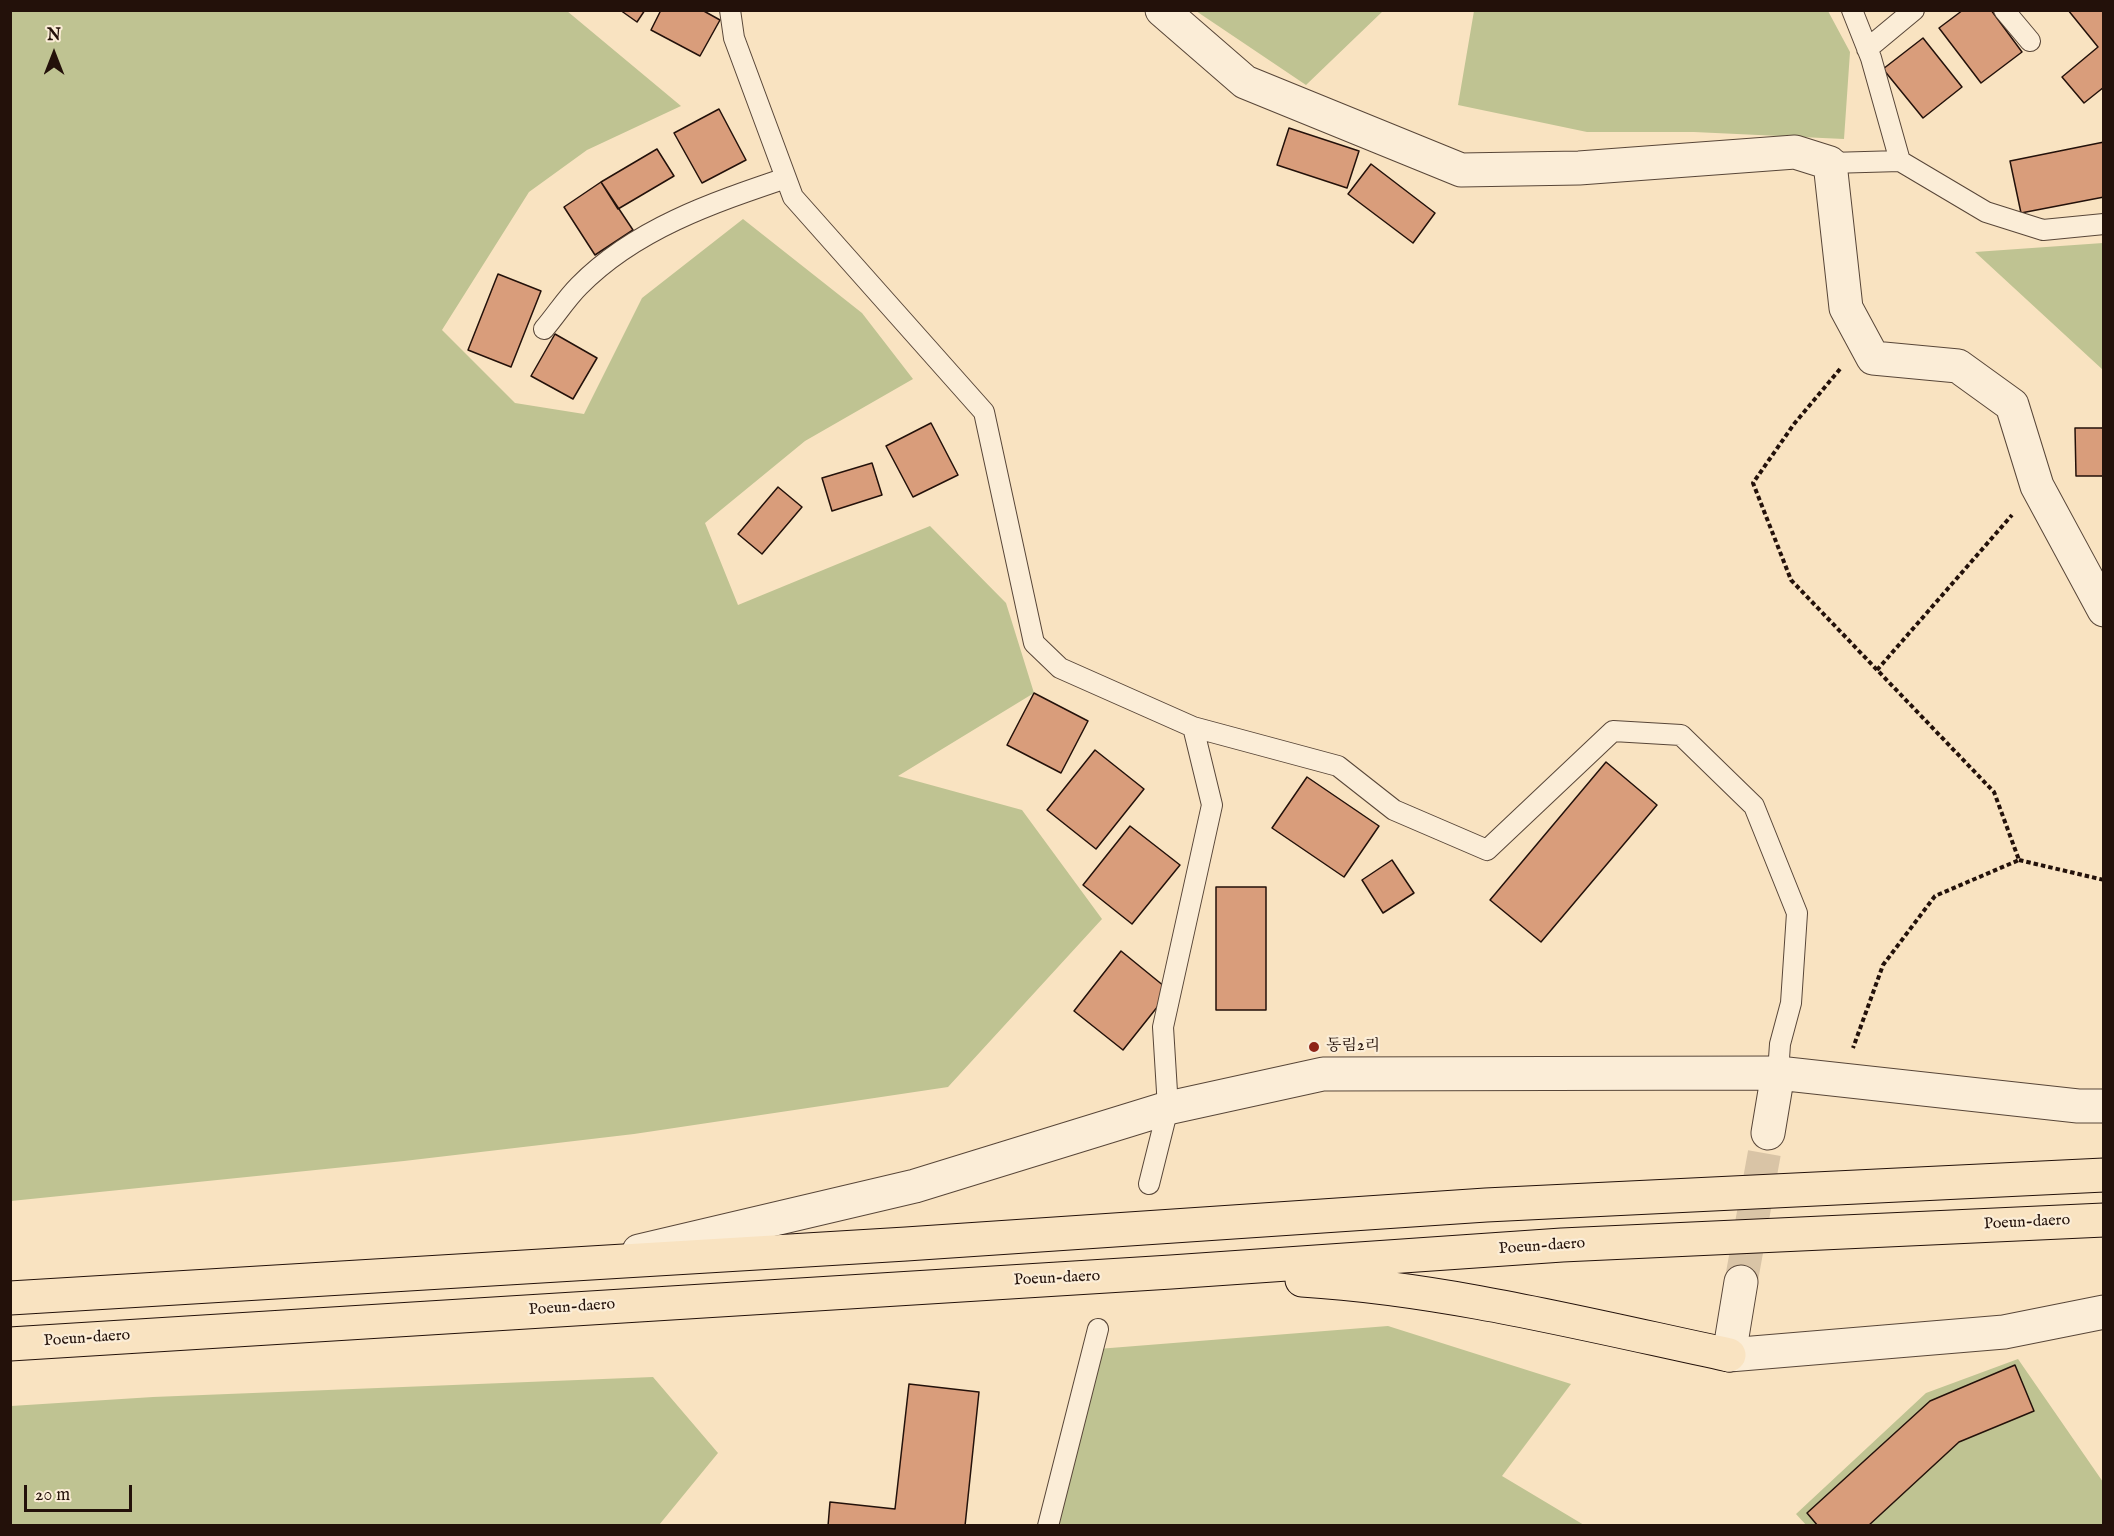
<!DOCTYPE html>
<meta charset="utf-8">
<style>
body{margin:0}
#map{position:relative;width:2114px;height:1536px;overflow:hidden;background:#f9e3c1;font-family:"IM FELL English",serif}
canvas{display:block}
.frame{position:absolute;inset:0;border:12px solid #23110a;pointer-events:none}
.north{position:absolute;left:24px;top:24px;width:60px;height:60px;-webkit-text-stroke:4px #fbedd7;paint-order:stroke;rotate:0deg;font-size:16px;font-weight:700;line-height:24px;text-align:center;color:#23110a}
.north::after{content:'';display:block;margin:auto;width:21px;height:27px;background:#23110a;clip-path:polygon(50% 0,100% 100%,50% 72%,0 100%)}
.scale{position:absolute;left:24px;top:1485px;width:108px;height:27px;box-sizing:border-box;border:3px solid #23110a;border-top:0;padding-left:8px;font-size:18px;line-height:21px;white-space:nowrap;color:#23110a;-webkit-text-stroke:4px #fbedd7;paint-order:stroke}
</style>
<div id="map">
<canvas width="2114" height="1536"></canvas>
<div class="frame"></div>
<div class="north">N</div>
<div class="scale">20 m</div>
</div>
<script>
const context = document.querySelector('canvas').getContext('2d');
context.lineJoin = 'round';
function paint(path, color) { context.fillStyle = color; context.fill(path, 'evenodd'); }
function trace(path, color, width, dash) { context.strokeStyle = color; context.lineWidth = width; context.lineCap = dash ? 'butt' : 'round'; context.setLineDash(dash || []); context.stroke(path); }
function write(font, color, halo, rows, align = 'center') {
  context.font = font + ' "IM FELL English","Noto Serif KR",serif'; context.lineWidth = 4.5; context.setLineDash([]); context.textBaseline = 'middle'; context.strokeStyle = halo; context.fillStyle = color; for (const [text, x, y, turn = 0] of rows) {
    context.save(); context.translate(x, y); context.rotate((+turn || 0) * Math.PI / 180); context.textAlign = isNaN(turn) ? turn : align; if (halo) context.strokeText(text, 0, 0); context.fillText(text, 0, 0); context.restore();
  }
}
paint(new Path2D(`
 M11 10 567 11 681 106 587 150 529 192 442 330 515 403 584 414 642 298 743 219 862 313 913 379 805 441 705 523 738 605 930 526 1006 603 1034 693 898 776 1022 810 1102 919 948 1087 634 1134 404 1161 11 1201Z
 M1196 11H1383L1306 85Z
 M1474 11H1828L1850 52 1844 139 1694 132H1587L1458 105Z
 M2103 243V370L1975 252Z
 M1388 1326 1571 1384 1502 1476 1584 1525 1041 1526 1085 1350Z
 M2018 1359 2103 1482V1525L1807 1526 1796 1514 1926 1393Z
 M653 1377 718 1453 659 1525H11V1406L153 1397Z`), '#bfc392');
const building = new Path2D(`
 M620 10H645L637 22Z
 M661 10H702L720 20 700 56 651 30Z
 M1963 10H1991L2022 52 1981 83 1939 28Z
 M2068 10H2104V87L2084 103 2062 77 2098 47Z
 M1923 38 1962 87 1923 118 1883 69Z
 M719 109 746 160 702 183 674 133Z
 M1289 128 1359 151 1347 188 1277 165Z
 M2104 142V197L2021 213 2010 161Z
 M657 149 674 176 618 209 601 182Z
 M1371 164 1435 213 1413 243 1348 194Z
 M601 182 633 230 595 255 564 207Z
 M498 274 541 291 511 367 468 350Z
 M555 334 597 358 573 399 531 376Z
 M931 423 958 475 913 497 886 446Z
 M2075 428H2104V476H2076Z
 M872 463 882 495 832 511 822 478Z
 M778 487 802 507 762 554 738 534Z
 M1034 693 1088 721 1061 773 1007 745Z
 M1095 750 1144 789 1096 849 1047 810Z
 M1606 762 1657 805 1541 942 1490 900Z
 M1307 777 1379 826 1344 877 1272 828Z
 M1130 826 1180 865 1132 924 1083 885Z
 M1392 860 1414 893 1383 913 1362 880Z
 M1216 887H1266V1010H1216Z
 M1121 951 1170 991 1123 1050 1074 1011Z
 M2015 1365 2034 1411 1959 1442 1868 1526H1818L1807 1513 1930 1401Z
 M909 1384 979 1392 965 1526H828L830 1502 895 1509Z`);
paint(building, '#d99d7b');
trace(building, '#23110a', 1.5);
trace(new Path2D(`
 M1741 1282 1768 1133`), '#d9c4a6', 33, [33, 16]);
const lane = new Path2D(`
 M730 10 734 38 793 197 984 412 1034 643 1060 668 1193 727 1338 766 1394 810 1487 850 1613 731 1681 735 1754 806 1797 913 1791 1003 1780 1044 1778 1073
 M1852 10 1871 58 1900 161
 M2004 10 2030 41
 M1867 49 1914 10
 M1830 163 1900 161 1986 212 2043 230 2104 224
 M544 329C556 315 566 299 579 286 635 229 712 203 786 178
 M1149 1184 1168 1108 1163 1027 1212 805 1193 727
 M1048 1526 1098 1329`);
const street = new Path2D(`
 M1162 10 1245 82 1461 170 1579 168 1795 152 1830 163 1846 308 1873 358 1958 366 2012 405 2037 486 2104 610
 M1768 1133 1778 1073
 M639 1251 915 1186 1168 1108 1323 1074 1778 1073 2078 1106H2104
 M1741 1282 1729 1355 2004 1332 2104 1312`);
const highway = new Path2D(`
 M1302 1280C1446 1289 1588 1325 1729 1355
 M10 1298 906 1244 1486 1205 2104 1175
 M10 1344 1171 1272 1562 1245 2104 1220`);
trace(lane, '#584638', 22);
trace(street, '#584638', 35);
trace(highway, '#23110a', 35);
trace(new Path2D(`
 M1840 369 1794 424 1753 483 1791 580 1994 792 2019 860 1935 896 1883 965 1853 1048
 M1877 670 2012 515
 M2019 860 2104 880`), '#23110a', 4, [4.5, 3]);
trace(lane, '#fbedd7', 20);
trace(street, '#fbedd7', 33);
trace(highway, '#f9e3c1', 33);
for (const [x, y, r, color] of [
 [1314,1047,6,"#8f2418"]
]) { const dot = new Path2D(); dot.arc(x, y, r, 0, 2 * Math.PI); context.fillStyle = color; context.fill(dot); trace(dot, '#fbedd7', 2); }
write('16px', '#23110a', '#fbedd7', [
 ["동림2리",1326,1047]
], 'left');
write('16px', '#23110a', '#fbedd7', [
 ["Poeun-daero",2027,1223,-3],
 ["Poeun-daero",1542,1247,-4],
 ["Poeun-daero",1057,1279,-3],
 ["Poeun-daero",572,1308,-4],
 ["Poeun-daero",87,1339,-4]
]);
</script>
